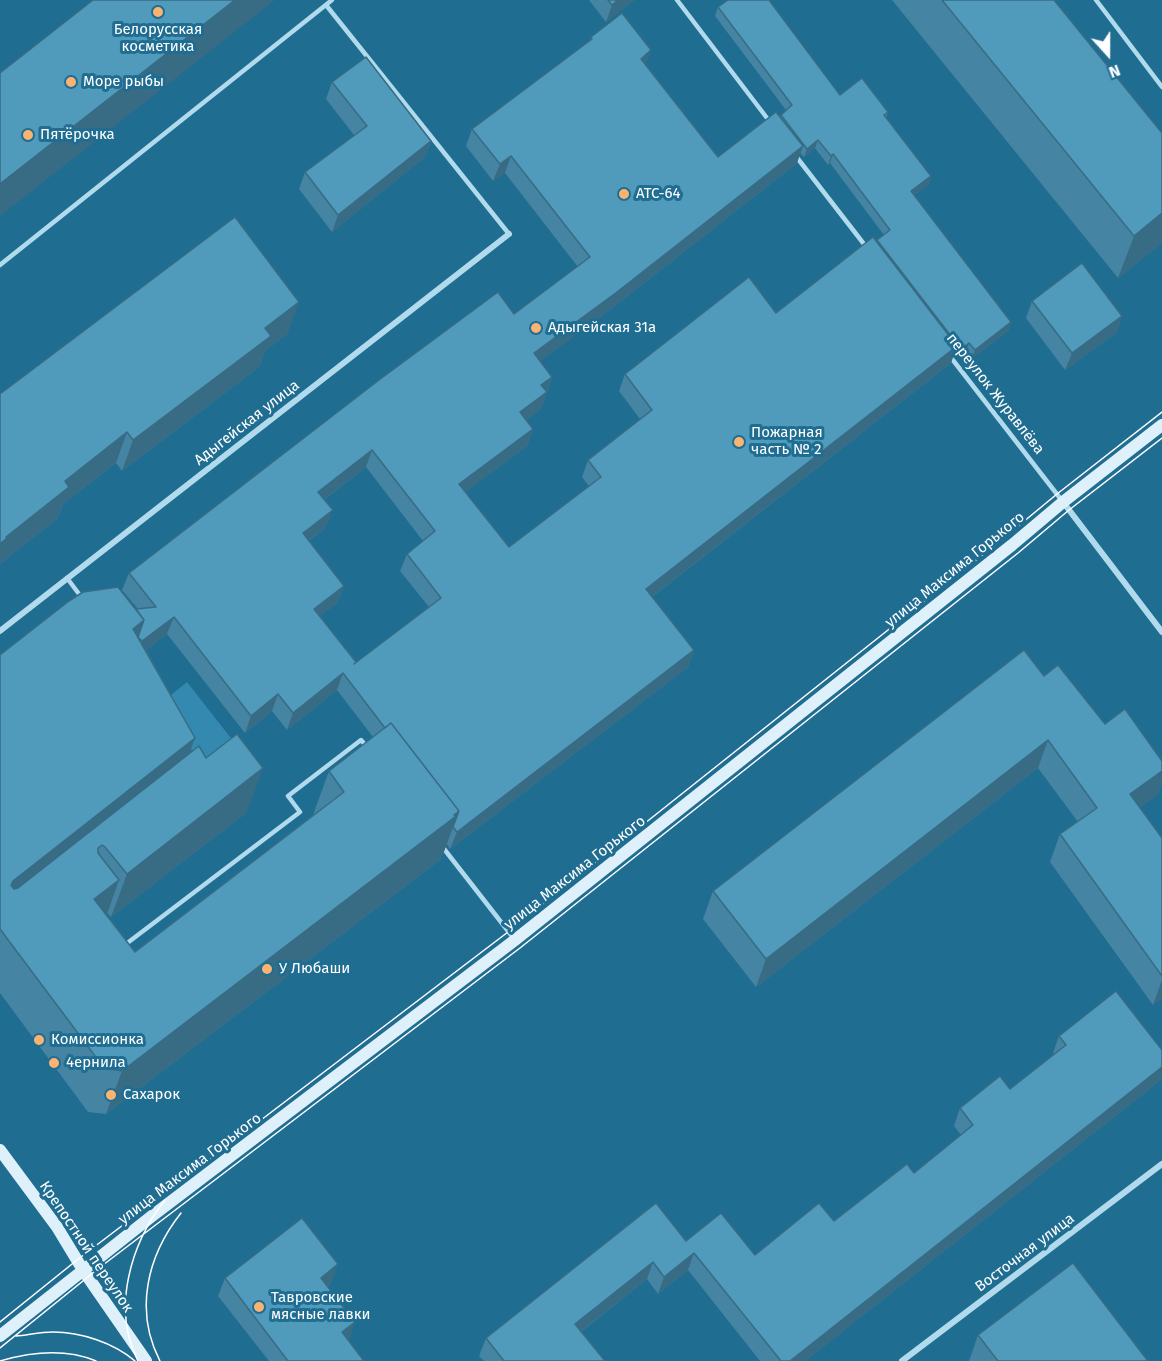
<!DOCTYPE html>
<meta charset="utf-8">
<style>
body{margin:0}
#map{position:relative;width:1162px;height:1361px;overflow:hidden;background:#206d92;font-family:"Fira Sans",sans-serif}
canvas{display:block}
.north{position:absolute;left:1078px;top:24px;width:60px;height:60px;-webkit-text-stroke:4px #206d92;paint-order:stroke;rotate:159deg;font-size:16px;font-weight:700;line-height:24px;text-align:center;color:#fff}
.north::after{content:'';display:block;margin:auto;width:21px;height:27px;background:#fff;clip-path:polygon(50% 0,100% 100%,50% 72%,0 100%)}
</style>
<div id="map">
<canvas width="1162" height="1361"></canvas>
<div class="north">N</div>
</div>
<script>
const context = document.querySelector('canvas').getContext('2d');
context.lineJoin = 'round';
function paint(path, color) { context.fillStyle = color; context.fill(path, 'evenodd'); }
function trace(path, color, width, dash) { context.strokeStyle = color; context.lineWidth = width; context.lineCap = dash ? 'butt' : 'round'; context.setLineDash(dash || []); context.stroke(path); }
function write(font, color, halo, rows, align = 'center') {
  context.font = font + ' "Fira Sans",sans-serif'; context.lineWidth = 6; context.setLineDash([]); context.textBaseline = 'middle'; context.strokeStyle = halo; context.fillStyle = color; for (const [text, x, y, turn = 0] of rows) {
    context.save(); context.translate(x, y); context.rotate((+turn || 0) * Math.PI / 180); context.textAlign = isNaN(turn) ? turn : align; if (halo) context.strokeText(text, 0, 0); context.fillText(text, 0, 0); context.restore();
  }
}
paint(new Path2D(`
 M187 682 241 751 211 775 185 742 166 699Z`), '#3389af');
trace(new Path2D(`
 M677 0 770 122
 M1096 0 1162 87
 M326 5 509 234
 M795 155 867 248
 M0 265 332 0
 M949 355 1063 502
 M67 578 82 598
 M441 845 515 940
 M124 942 126 944 300 812 288 796 361 740 367 747`), '#b1dbed', 4.5);
trace(new Path2D(`
 M1063 502 1162 632
 M0 631 509 234
 M902 1361 1162 1164`), '#b1dbed', 6);
trace(new Path2D(`
 M0 1150 57 1227 83 1270 146 1361
 M0 1336 152 1216 515 940 1012 545 1063 502 1162 425`), '#def1fa', 12);
trace(new Path2D(`
 M0 1322 77 1260 508 932 1005 537 1057 494 1162 412
 M16 1336C28 1335 40 1332 53 1332 81 1332 114 1343 135 1361
 M0 1348 99 1268 520 948 1018 553 1069 510 1162 438
 M0 1361C31 1352 65 1348 96 1361
 M138 1361C111 1309 131 1243 165 1200
 M160 1361C134 1311 147 1256 181 1213`), '#fff', 1.5);
paint(new Path2D(`
 M589 0H634L606 22Z
 M892 0H1054L1162 133V243L1118 278Z
 M718 7 840 95 888 112 886 118 931 176 928 185 914 195 1011 322 1008 331 971 359 966 351 958 358 954 353 951 363 652 597 694 650 688 667 450 849 447 844 443 854 441 856 440 860 106 1114 88 1112 0 993V655L138 609 122 590 129 573 514 314 578 267 505 173 493 181 466 146 472 129 589 42 591 37 646 65 718 157 780 116 786 110 715 16ZM815 148 828 165 830 163 884 235 877 240 876 242 776 313 625 374 619 391 640 419 588 460 582 477 589 486 509 547 465 492 527 446 533 429 526 420 541 409 552 377 540 361 611 309 797 163 800 153 804 157ZM366 467 423 541 407 554 400 571 429 607 356 662 320 616 337 603 344 586 309 541 326 527 324 500ZM167 634 245 733 272 711 287 730 337 690 373 737 329 771 313 815 135 952 107 915V913L111 917 247 812 206 758 189 754 195 738 146 650Z
 M332 82 431 141 425 157 332 232 299 189 305 172 354 135 326 99Z
 M1032 301 1122 316 1116 333 1065 370 1026 318Z
 M288 333 265 351 259 367 122 471 116 463 63 504 58 518 0 564V394Z
 M1044 676 1105 724 1162 761V782L1157 795 1140 807 1162 838V998L1153 1005 1050 862 1060 834 1078 822 1038 768 756 987 703 919 713 891Z
 M1059 1036 1162 1050V1079L805 1361H760L688 1270 658 1294 647 1279 581 1332 605 1361H484L479 1356 486 1338 686 1241 755 1255 834 1221 914 1173 961 1135 954 1126 960 1108 1010 1089 1054 1054 1053 1053Z
 M225 1278 332 1281 327 1286 349 1340H348L364 1361H269L218 1296Z
 M978 1335 1148 1361H969Z`), '#4584a2');
paint(new Path2D(`
 M235 0H275L0 216V184Z
 M618 0H634L606 22 612 5Z
 M651 50 645 67 641 59Z
 M818 140 815 148 804 157 807 149Z
 M431 141 425 157 332 232 338 215Z
 M803 146 797 163 611 309 528 370 534 353Z
 M833 154 830 163 828 165 831 156Z
 M511 156 505 173 493 181 500 164Z
 M931 176 928 185 908 200 911 191Z
 M1162 213V243L1118 278 1134 236Z
 M299 302 288 333 265 351 259 367 122 471 133 440 265 328Z
 M1122 316 1116 333 1065 370 1072 353Z
 M1011 322 1008 331 971 359 975 350Z
 M969 343 966 351 958 358 961 349Z
 M957 346 951 363 640 606 646 589Z
 M552 377 541 409 514 429 520 412 541 385Z
 M533 429 527 446 453 501 459 484Z
 M127 432 116 463 63 504 58 518 0 564V544L6 537 65 481Z
 M372 450 366 467 312 509 318 492Z
 M333 510 326 527 297 550 303 533Z
 M344 586 337 603 308 626 314 609Z
 M174 617 167 634 136 658 142 641Z
 M144 620 128 664 133 629Z
 M694 650 688 667 450 849 457 832Z
 M343 673 337 690 287 730 293 713Z
 M278 694 272 711 245 733 251 716Z
 M195 738 179 781 0 922 13 881Z
 M1048 740 1038 768 756 987 766 959Z
 M263 768 247 812 111 917 127 874Z
 M1162 771V782L1157 795 1120 821 1130 794Z
 M459 811 443 854 441 856 440 860 106 1114 122 1071Z
 M119 880 104 923 94 899Z
 M1162 980V998L1153 1005Z
 M1162 1067V1079L805 1361H790Z
 M694 1253 688 1270 658 1294 664 1277Z
 M653 1262 647 1279 569 1341 575 1324Z
 M338 1264 332 1281 314 1296 321 1278Z
 M355 1322 349 1340 335 1350 342 1332Z`), '#386c84');
const building = new Path2D(`
 M93 0H235L0 184V73Z
 M608 0H618L612 5Z
 M728 0H769L840 95 862 78 888 112 884 115 931 176 911 191 1011 322 975 350 969 343 961 349 877 240 890 230 833 154 831 156 818 140 807 149 781 115 792 105 718 7Z
 M942 0H1054L1162 133V213L1134 236Z
 M622 13 651 50 641 59 718 157 776 112 803 146 617 292 534 353 552 377 541 385 547 392 520 412 533 429 459 484 509 547 601 477 588 460 652 410 625 374 749 277 776 313 873 237 957 346 646 589 694 650 457 832 453 827 459 811 391 723 385 728 343 673 293 713 278 694 251 716 174 617 142 641 138 637 144 620 136 609 156 607 129 573 379 380 498 292 514 314 590 257 511 156 500 164 472 129 592 39 591 37ZM372 450 435 531 407 554 441 598 354 664 356 662 314 609 344 586 303 533 333 510 318 492Z
 M366 57 431 141 338 215 305 172 367 126 332 82Z
 M235 217 299 302 265 328 271 336 133 440 127 432 65 481 69 487 6 537 7 538 0 544V394Z
 M1082 263 1122 316 1072 353 1032 301Z
 M118 587 144 620 133 629 195 738 13 881 11 885 14 889 18 888 199 746 206 758 237 734 263 768 127 874 105 847 102 845 98 848V853L119 880 94 899 135 952 344 792 329 771 391 723 459 811 454 815 456 816 122 1071 104 1068 0 929V655L69 601 83 592Z
 M1024 650 1044 676 1058 665 1105 724 1125 709 1162 761V771L1130 794 1162 838V976L1060 834 1097 808 1048 740 766 959 713 891Z
 M1116 991 1162 1050V1067L790 1361H781L694 1253 664 1277 653 1262 575 1324 605 1361H504L486 1338 656 1203 686 1241 721 1213 755 1255 819 1203 834 1221 907 1164 914 1173 973 1125 960 1108 1000 1076 1010 1089 1066 1045 1059 1036Z
 M302 1218 338 1264 321 1278 355 1322 342 1332 364 1361H288L225 1278Z
 M1073 1263 1148 1361H998L978 1335Z`);
paint(building, '#509abc');
trace(building, '#386c84', 1.5);
for (const [x, y, r, color] of [
 [158,12,6,"#fbb372"],
 [71,82,6,"#fbb372"],
 [28,135,6,"#fbb372"],
 [624,194,6,"#fbb372"],
 [536,328,6,"#fbb372"],
 [739,442,6,"#fbb372"],
 [267,969,6,"#fbb372"],
 [39,1040,6,"#fbb372"],
 [54,1063,6,"#fbb372"],
 [111,1095,6,"#fbb372"],
 [259,1307,6,"#fbb372"]
]) { const dot = new Path2D(); dot.arc(x, y, r, 0, 2 * Math.PI); context.fillStyle = color; context.fill(dot); trace(dot, '#206d92', 2); }
write('15px', '#fff', '#206d92', [
 ["Белорусская",158,30,"center"],
 ["косметика",158,47,"center"],
 ["Море рыбы",83,82],
 ["Пятёрочка",40,135],
 ["АТС-64",636,194],
 ["Адыгейская 31а",548,328],
 ["Пожарная",751,433],
 ["часть № 2",751,450],
 ["У Любаши",279,969],
 ["Комиссионка",51,1040],
 ["4ернила",66,1063],
 ["Сахарок",123,1095],
 ["Тавровские",271,1298],
 ["мясные лавки",271,1315]
], 'left');
write('15px', '#fff', '#206d92', [
 ["переулок Журавлёва",995,394,52],
 ["Адыгейская улица",247,423,-38],
 ["улица Максима Горького",955,570,-39],
 ["улица Максима Горького",575,873,-38],
 ["улица Максима Горького",190,1169,-37],
 ["Крепостной переулок",86,1247,56],
 ["Восточная улица",1025,1253,-37]
]);
</script>
